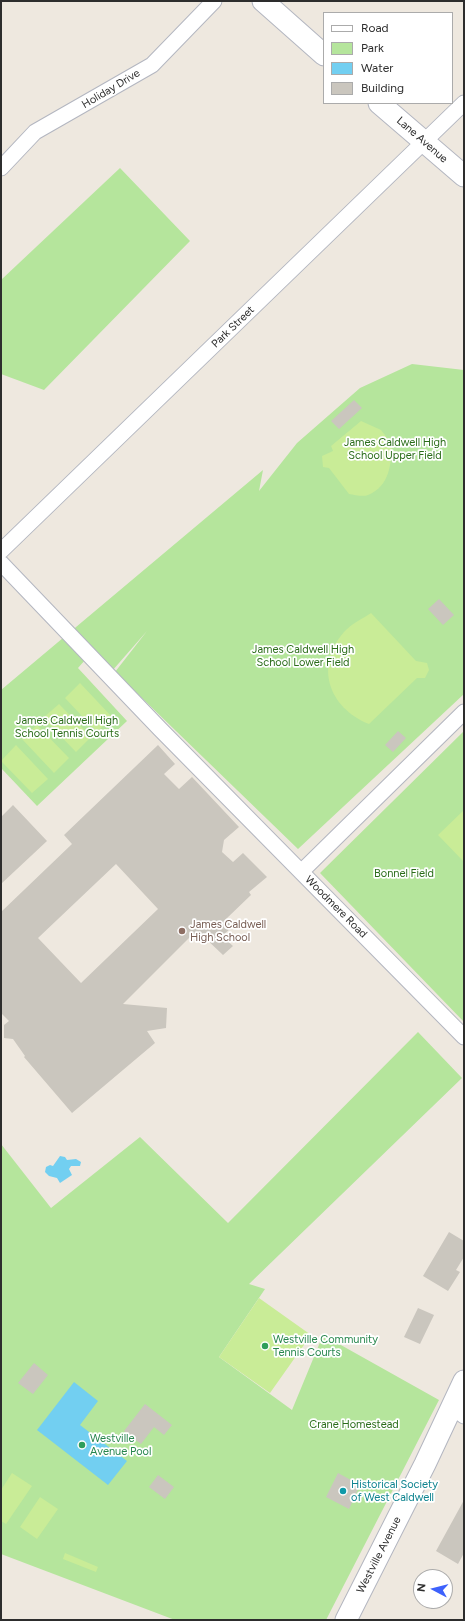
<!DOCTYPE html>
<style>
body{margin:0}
#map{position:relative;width:465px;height:1621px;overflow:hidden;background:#eee8df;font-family:Figtree,sans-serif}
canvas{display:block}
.frame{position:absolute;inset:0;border:2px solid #2d2d2d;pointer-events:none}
.legend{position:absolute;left:323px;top:12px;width:130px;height:92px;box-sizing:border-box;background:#fff;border:1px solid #ababab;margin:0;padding:5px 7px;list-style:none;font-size:12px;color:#2d2d2d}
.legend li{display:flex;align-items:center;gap:8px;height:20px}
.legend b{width:20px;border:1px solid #ababab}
.north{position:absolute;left:413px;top:1569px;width:40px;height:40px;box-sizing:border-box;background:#fff;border:1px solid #ababab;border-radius:50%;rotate:277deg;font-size:11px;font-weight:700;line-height:16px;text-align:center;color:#2d2d2d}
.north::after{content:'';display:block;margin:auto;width:14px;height:18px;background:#3e62fc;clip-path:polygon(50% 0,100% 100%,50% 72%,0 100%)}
</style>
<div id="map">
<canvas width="465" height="1621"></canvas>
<div class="frame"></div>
<ul class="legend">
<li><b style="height:5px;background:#fff"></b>Road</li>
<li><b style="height:11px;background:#b5e59c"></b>Park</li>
<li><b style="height:11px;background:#72cff1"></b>Water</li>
<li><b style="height:11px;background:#cac6be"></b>Building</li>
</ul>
<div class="north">N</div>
</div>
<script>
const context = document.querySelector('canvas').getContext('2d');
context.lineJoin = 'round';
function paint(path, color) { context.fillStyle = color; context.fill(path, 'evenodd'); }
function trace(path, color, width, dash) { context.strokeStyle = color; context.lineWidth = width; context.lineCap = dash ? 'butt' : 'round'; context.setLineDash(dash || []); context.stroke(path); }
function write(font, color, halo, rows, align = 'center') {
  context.font = font + ' Figtree,sans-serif'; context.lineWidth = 3.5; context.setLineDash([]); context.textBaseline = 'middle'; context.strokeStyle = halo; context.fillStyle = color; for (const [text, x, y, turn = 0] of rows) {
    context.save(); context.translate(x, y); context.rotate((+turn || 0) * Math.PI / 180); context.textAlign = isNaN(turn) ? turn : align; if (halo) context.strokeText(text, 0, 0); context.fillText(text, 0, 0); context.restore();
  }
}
paint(new Path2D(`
 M120 168 190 241 44 390 1 374V280Z
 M412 364 464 370V694L298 849 115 672 147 631 112 671 93 651 78 668 127 721 37 806 1 768V690L263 470 259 491 297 443 360 388Z
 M464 731V1022L320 873Z
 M418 1032 462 1078 249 1284 265 1289 219 1357 292 1410 323 1335 439 1400 326 1620H175L1 1554V1144L51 1208 140 1137 228 1223Z`), '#b5e59c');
paint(new Path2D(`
 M361 421 381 430 392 444C391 464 390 486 368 495 363 497 355 495 349 494L329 468 323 467 322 456 333 451 331 446Z
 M371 613 416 661 427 663 429 670 425 678H417L369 724C329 708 314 666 344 632 351 624 362 619 371 613Z
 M80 683 112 717 97 732 65 698Z
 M59 704 91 737 76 752 43 718Z
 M37 725 69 758 54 773 22 739Z
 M16 745 48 779 32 793 1 761Z
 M464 810V862L438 835Z
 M259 1298 311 1335 270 1393 219 1357Z
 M12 1473 32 1486 6 1524 1 1521V1490Z
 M40 1497 58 1509 37 1539 20 1527Z
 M65 1553 98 1567 96 1572 63 1559Z`), '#c9ec97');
paint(new Path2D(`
 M60 1156 65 1157 67 1160 76 1159 81 1162 80 1166H71L69 1169 72 1175 60 1183 57 1178 49 1176 45 1172 46 1167 50 1165 53 1166Z
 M74 1382 98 1401 80 1425 127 1461 108 1485 37 1430Z`), '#72cff1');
paint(new Path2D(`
 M354 400 362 408 339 429 331 421Z
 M439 599 454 615 443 625 428 609Z
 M398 731 406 738 393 752 385 745Z
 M158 745 175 764 164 774 179 789 192 777 239 827 224 840 222 852 233 862 243 853 267 877 249 892 251 895 226 919 232 927 222 936 233 946 223 955 204 937 200 942 192 935 123 1004 167 1008 166 1028 147 1031 155 1043 72 1113 24 1057 25 1056 13 1039 4 1038V1025L9 1021 1 1013V912L72 844 64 835ZM116 864 158 909 81 983 38 938Z
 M13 805 47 841 1 884V817Z
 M449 1232 464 1241V1257L456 1270 460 1272 448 1291 423 1276Z
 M418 1308 434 1315 420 1344 404 1337Z
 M34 1363 48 1375 33 1394 18 1383Z
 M145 1404 172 1425 164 1435 154 1427 141 1444 124 1431Z
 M338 1473 360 1485 349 1509 326 1497Z
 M158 1475 174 1487 165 1499 149 1487Z
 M464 1500V1553L458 1564 436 1551Z`), '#cac6be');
const street = new Path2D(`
 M1 168 35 132 152 65 214 1
 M1 551 464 103
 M1 563 160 729 464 1037
 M301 872 464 712
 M452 1407 464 1416`);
const secondary = new Path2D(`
 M263 1 324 55
 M379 103 464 176
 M346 1620 425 1464 464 1381`);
trace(street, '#b3b6c0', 17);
trace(secondary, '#b3b6c0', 23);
trace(street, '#fff', 15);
trace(secondary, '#fff', 21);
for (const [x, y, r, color] of [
 [182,931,4,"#8d6e63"],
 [265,1346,4,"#2e9e5b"],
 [82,1445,4,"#2e9e5b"],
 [343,1491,4,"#0f9aa8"]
]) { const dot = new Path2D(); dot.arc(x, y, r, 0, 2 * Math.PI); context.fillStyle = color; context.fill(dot); trace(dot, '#fff', 1.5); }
write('11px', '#2d2d2d', '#fff', [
 ["Holiday Drive",111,89,-31],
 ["Lane Avenue",422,140,41],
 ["Park Street",233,327,-44],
 ["Woodmere Road",336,907,45],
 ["Westville Avenue",379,1555,-63]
]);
write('11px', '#2b6d1a', '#fff', [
 ["James Caldwell High",395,443],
 ["School Upper Field",395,456],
 ["James Caldwell High",303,650],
 ["School Lower Field",303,663],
 ["James Caldwell High",67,721],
 ["School Tennis Courts",67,734],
 ["Bonnel Field",404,874],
 ["Crane Homestead",354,1425]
]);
write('11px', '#785e54', '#fff', [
 ["James Caldwell",190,925],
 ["High School",190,938]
], 'left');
write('11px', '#27864d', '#fff', [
 ["Westville Community",273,1340],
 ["Tennis Courts",273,1353],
 ["Westville",90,1439],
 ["Avenue Pool",90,1452]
], 'left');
write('11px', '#0d838f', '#fff', [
 ["Historical Society",351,1485],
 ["of West Caldwell",351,1498]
], 'left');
</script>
